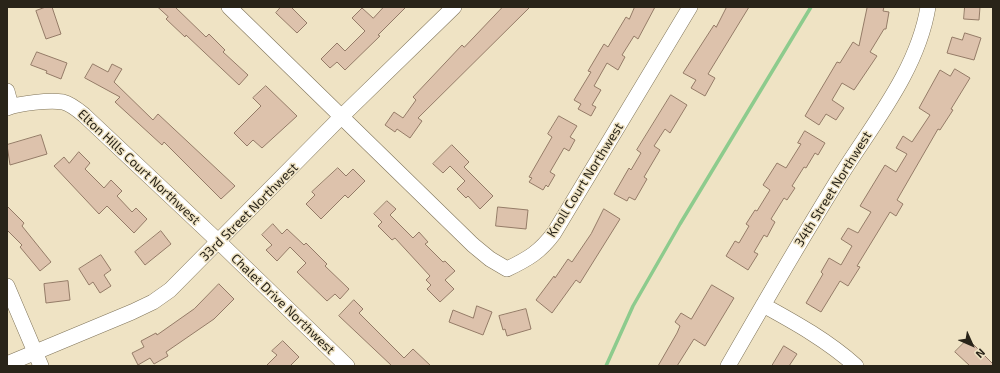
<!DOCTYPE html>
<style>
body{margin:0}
#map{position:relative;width:1000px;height:373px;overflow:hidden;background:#efe3c4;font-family:"Exo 2",sans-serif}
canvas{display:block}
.frame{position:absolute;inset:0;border:8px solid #292419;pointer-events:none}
.north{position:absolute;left:952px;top:325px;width:40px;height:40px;-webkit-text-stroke:3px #efe3c4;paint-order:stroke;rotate:135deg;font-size:11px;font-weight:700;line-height:16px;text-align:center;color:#292419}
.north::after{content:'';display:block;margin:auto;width:14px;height:18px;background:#292419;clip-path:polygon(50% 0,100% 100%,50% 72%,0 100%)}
</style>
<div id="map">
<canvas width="1000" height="373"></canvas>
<div class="frame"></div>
<div class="north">N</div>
</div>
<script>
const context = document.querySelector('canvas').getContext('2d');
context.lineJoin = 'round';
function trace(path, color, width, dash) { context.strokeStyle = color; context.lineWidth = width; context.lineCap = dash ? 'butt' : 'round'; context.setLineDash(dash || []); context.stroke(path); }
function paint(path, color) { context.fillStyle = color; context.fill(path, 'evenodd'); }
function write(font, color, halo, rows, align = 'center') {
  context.font = font + ' "Exo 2",sans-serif'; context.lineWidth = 3; context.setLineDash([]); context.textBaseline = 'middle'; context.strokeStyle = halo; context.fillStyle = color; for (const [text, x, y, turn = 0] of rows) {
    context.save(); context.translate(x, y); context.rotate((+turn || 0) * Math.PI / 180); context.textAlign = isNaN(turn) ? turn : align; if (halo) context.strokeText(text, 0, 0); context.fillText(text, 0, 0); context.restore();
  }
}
trace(new Path2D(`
 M606 366 633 306 680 224 811 7`), '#8dcb8d', 3.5);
const building = new Path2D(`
 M46 7H52L61 34 46 39 36 11Z
 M158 7H175L206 37 209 34 225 50 223 52 248 75 239 85 186 35 185 37 166 19 168 17Z
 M281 7H291L307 23 297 33 276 13Z
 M384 7H406L378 35 380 36 345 70 337 62 330 68 321 59 337 43 345 51 365 31 352 18 362 8 373 18Z
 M503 7H530L418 118 422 121 410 138 397 129 395 132 385 125 394 112 403 118 416 100 413 97 462 45 464 47Z
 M635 7H655L638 39 634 36 622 55 625 57 618 70 607 63 594 86 601 90 592 105 596 107 591 116 578 109 581 104 574 100 591 72 588 71 604 44 608 47 626 17 629 19Z
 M727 7H749L708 74 715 78 705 96 691 88 696 80 683 73 714 25 716 27Z
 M870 7H884L883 11 889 12 886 29H884L870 52 877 56 854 90 842 83 832 100 844 108 836 120 826 114 819 125 805 116 837 62 840 63 853 42 859 46 867 8Z
 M965 7H980L979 20 964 19Z
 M965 33 981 38 974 60 947 53 952 37 962 40Z
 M37 52 67 63 61 79 46 73 47 71 31 65Z
 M93 64 108 72 112 64 122 69 114 82 153 120 158 114 235 186 221 199 164 142 162 145 115 102 120 97 85 78Z
 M955 69 970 78 951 109 953 110 940 130 938 129 897 200 903 204 896 216 890 212 857 266 860 267 848 286 840 281 821 312 806 303 823 274 821 272 829 258 841 265 852 246 841 239 848 228 858 233 871 212 860 206 885 165 896 172 907 154 896 148 903 136 912 142 930 115 919 108 940 70 950 76Z
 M266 86 297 116 262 148 253 140 247 146 234 133 261 106 253 98Z
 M671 95 687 105 670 133 665 129 654 146 660 150 644 177 647 179 635 200 629 197 627 201 614 194 629 168 631 170 641 153 637 150Z
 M559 116 577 126 570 137 575 140 569 151 564 148 550 172 555 175 548 187 546 185 543 190 529 182 532 178 529 177 552 137 548 134Z
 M805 131 825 143 818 155 815 153 806 168 804 167 792 186 795 188 787 200 784 198 771 219 775 222 767 237 764 235 754 252 758 254 748 270 726 256 735 241 739 243 749 226 746 224 755 210 757 211 770 190 763 185 777 163 786 168 801 144 798 143Z
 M41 135 47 154 10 165 7 145Z
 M452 145 469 162 464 167 493 196 480 209 468 196 466 198 457 189 465 181 450 166 443 173 433 164Z
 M79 152 90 163 85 169 104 188 111 180 122 191 117 196 132 212 136 208 147 219 134 233 107 206 99 214 54 166 64 157 69 163Z
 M338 168 346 176 353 169 365 181 348 198 345 195 321 219 306 204 315 195 312 192Z
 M387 201 396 209 390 215 413 238 419 232 428 242 425 244 443 262 445 261 455 271 445 280 454 289 440 302 427 289 431 285 426 280 430 276 395 238 392 240 378 226 382 222 374 214Z
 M7 206 24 223 22 226 51 262 40 271 20 247 22 245 7 230Z
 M498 207 528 210 526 229 496 226Z
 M604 209 620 219 580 283 576 280 552 313 536 300 554 276 555 278 568 259 572 262 591 234Z
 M273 224 282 234 287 229 304 245 306 243 327 264 325 266 349 289 340 299 335 294 327 301 297 272 306 263 290 247 277 261 266 250 272 245 262 235Z
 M161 231 171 244 145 265 135 252Z
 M101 255 111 270 104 275 111 286 100 293 93 282 89 285 79 269Z
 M68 281 70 300 46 303 44 284Z
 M219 284 234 299 214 319 166 352 168 356 154 364 150 358 138 365 132 353 144 347 141 341 156 333 157 335 194 309Z
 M712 285 734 298 705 346 694 339 677 366H658L677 333 680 326 675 322 681 313 691 319Z
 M354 300 363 309 359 313 404 358 413 349 431 366H392L339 316Z
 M477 306 492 312 483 335 449 322 453 310 473 318Z
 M526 309 531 329 507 336 505 329 503 330 499 316Z
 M968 339 993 364V366H970L955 352Z
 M283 341 299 357 290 366H266L277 355 272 351Z
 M784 346 797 354 789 366H772Z`);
paint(building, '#ddc2ac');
trace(building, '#947b67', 1);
const minor = new Path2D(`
 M229 7 473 245 490 259 507 269C528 259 540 252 554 233L690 7
 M7 91 11 106
 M7 108C20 103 49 100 63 102 71 104 78 110 84 115L219 242 347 366
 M7 286 41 366
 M763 305C796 323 828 341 856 366
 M7 364 132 312 153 302 170 290 342 116 454 7
 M728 366C763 305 799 243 836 183 870 127 917 73 928 7`);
trace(minor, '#7f7358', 16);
trace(minor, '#fff', 15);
write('13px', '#292419', '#efe3c4', [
 ["Elton Hills Court Northwest",139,167,43],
 ["Knoll Court Northwest",585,180,-58],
 ["34th Street Northwest",833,189,-58],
 ["33rd Street Northwest",249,212,-45],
 ["Chalet Drive Northwest",283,304,44]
]);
</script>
